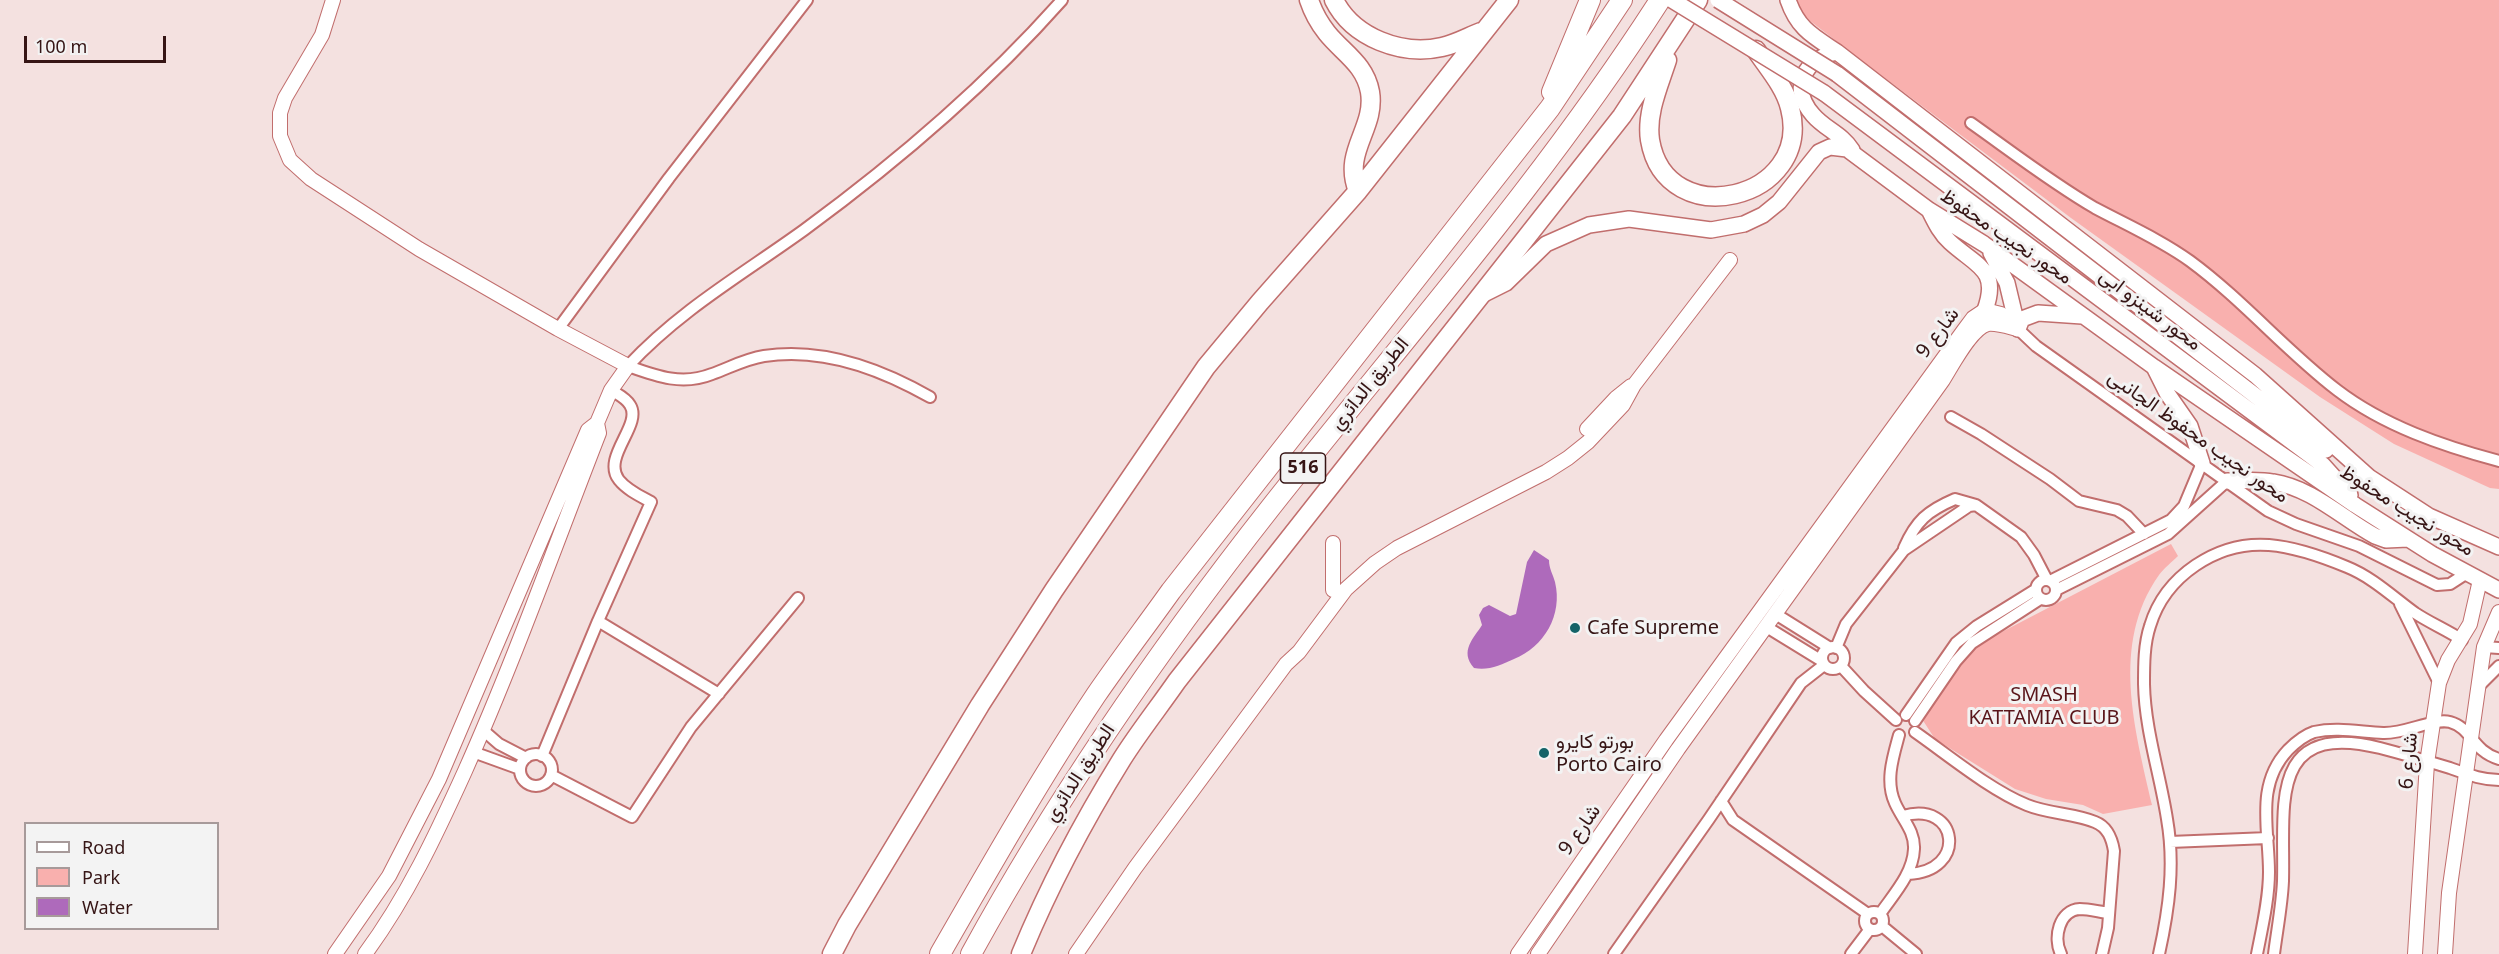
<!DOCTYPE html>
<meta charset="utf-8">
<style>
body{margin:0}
#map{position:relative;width:2499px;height:954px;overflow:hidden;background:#f4e1e0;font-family:"Noto Sans",sans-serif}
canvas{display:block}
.legend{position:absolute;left:24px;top:822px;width:195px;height:108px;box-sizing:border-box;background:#f3f3f3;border:2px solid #a79a9a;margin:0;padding:8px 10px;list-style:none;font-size:18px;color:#361515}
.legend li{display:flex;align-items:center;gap:12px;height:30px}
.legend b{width:30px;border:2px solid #a79a9a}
.scale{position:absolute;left:24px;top:36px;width:142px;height:27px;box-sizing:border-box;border:3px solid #361515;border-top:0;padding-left:8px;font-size:18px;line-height:21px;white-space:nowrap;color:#361515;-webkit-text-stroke:4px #f3f3f3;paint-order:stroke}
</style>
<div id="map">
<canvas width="2499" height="954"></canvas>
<ul class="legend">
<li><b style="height:8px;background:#fff"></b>Road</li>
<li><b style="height:16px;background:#f9b0ae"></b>Park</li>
<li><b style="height:16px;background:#ae6abb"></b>Water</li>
</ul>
<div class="scale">100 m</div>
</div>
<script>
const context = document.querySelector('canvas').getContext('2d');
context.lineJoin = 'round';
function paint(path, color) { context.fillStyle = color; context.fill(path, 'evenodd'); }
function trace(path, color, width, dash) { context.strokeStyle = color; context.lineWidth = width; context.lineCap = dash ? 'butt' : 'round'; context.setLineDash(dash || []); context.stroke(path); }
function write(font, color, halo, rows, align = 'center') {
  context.font = font + ' "Noto Sans",Vazirmatn,sans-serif'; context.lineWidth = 6; context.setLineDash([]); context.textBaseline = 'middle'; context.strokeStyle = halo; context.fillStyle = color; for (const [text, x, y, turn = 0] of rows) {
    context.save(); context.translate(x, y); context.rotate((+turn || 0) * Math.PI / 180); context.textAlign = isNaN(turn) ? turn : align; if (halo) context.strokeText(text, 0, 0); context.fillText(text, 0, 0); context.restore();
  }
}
paint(new Path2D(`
 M1795 0H2499V489L2490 488 2394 444 2320 397 2071 218 1857 57 1805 17Z
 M2171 544 2178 556C2172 562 2164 568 2159 575 2110 644 2135 730 2152 805L2103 814 2083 805 2046 799 2015 789 1935 739 1922 719 1971 648Z`), '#f9b0ae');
paint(new Path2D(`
 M1534 550 1549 560C1549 569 1553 574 1555 582 1563 615 1544 647 1514 659 1501 665 1488 671 1474 668 1459 651 1474 638 1482 625L1479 615 1483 608 1489 605 1510 616 1516 614 1527 562Z`), '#ae6abb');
const minor = new Path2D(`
 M1971 123C2012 152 2052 183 2095 208 2127 225 2161 240 2190 261 2243 300 2285 350 2337 390 2384 426 2443 446 2499 461
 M558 329 669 178 807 0
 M2018 329 2036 346 2268 511 2296 524 2359 546 2437 585 2450 584 2467 573
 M930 397C881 369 821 347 764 356 745 359 729 368 712 374 682 386 656 376 628 366 680 310 743 274 804 230 898 161 985 87 1062 0
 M1951 417 1981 434 2050 479 2079 501 2117 510 2127 516 2144 534
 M1904 548C1916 521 1927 511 1955 499L1976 505
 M2036 590a10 10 0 1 1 20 0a10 10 0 1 1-20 0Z
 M2050 581 2171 520 2184 506 2202 463
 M2056 590 2168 534 2227 481
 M2400 604 2439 683
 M1774 613 1830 648
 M598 621 719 694
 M1765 626 1822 661
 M2484 647 2499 648
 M1822 658a11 11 0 1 1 22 0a11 11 0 1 1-22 0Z
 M1836 648 1846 624 1904 550 1969 506 1976 505 2021 537 2034 555 2047 580
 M1841 666 1864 691 1896 720
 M2479 686 2499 666
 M1906 715 1956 643 1977 626 2035 590
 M1915 721 1956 661 1972 643 2040 599
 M484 731 499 744 526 758
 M1915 732C1948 755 1990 790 2027 805 2049 814 2073 813 2095 822 2108 827 2112 839 2114 851L2108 928 2102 954
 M473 752 520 769
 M520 770a16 16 0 1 1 32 0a16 16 0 1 1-32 0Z
 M542 756 598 621 651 502C640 496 627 490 619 480 601 457 643 425 630 405 626 398 617 394 611 390
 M551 775 632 817 691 727 798 598
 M1721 801 1733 820 1868 914
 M1903 816C1959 800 1968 872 1908 874
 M2170 842 2268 838
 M1865 921a9 9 0 1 1 18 0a9 9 0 1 1-18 0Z
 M1880 914C1893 895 1913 874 1914 849 1915 831 1902 819 1895 803 1885 781 1893 757 1899 735
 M1882 926 1916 954
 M1614 954 1709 819 1801 683 1824 665
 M1851 954 1870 929
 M2061 954C2053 938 2059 910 2080 909 2089 909 2100 912 2109 913
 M2159 954C2169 909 2175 865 2167 819 2160 774 2145 730 2144 684 2144 665 2144 644 2150 626 2165 576 2217 541 2269 545 2294 547 2323 557 2347 567 2372 577 2393 597 2415 613 2430 623 2447 630 2462 640
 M2257 954C2262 928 2269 899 2269 872 2269 829 2255 785 2288 750 2295 743 2305 735 2314 732 2337 727 2360 732 2383 733 2405 734 2433 718 2450 722 2472 728 2472 751 2499 759
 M2274 954C2277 930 2282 905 2283 881 2285 807 2267 720 2380 748 2403 754 2427 761 2450 768 2467 774 2481 780 2499 780`);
const tertiary = new Path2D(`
 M333 0 322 35 285 98 280 113V136L290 160 311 179 419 249 558 329 628 366 611 390 597 423 588 430 439 779 389 876 335 954
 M1587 429 1616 398 1631 386
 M1333 590V543
 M365 954C407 897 436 835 465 771 514 661 555 546 599 433L597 423
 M1076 954 1135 868 1286 664 1299 652 1346 589 1375 563 1397 548 1546 472 1568 458 1588 442 1623 405 1634 385 1730 260
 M1518 954 1666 740 1964 330 1973 318 1985 310 2001 314 2018 329
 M1538 954 1678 749 1943 380C1952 366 1971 328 1988 324 1997 323 2009 327 2017 329
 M2415 954 2427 763 2439 683 2448 660 2470 624 2480 580
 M2445 954 2449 893 2484 647 2499 612`);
const secondary = new Path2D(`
 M1788 0C1798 29 1813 36 1837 52L2255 375 2369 477 2429 516 2499 547
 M1837 52C1804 59 1789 88 1813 115 1825 129 1842 134 1852 150
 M1837 74 2326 450
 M1824 93 2323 465 2350 495
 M1929 210C1935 222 1940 233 1950 242 1976 266 2000 269 1985 310
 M1991 253 2007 283 2018 329
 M1480 296 1506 283 1546 244 1589 225 1629 219 1711 230 1744 224 1763 215 1779 202 1819 152 1830 147 1847 149 1929 210 1984 244 2154 367 2355 505 2432 554 2499 590
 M2018 329 2022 319 2038 313 2082 316
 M2154 367 2167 393 2190 426 2202 463
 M2227 481C2243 481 2258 479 2273 482 2312 488 2342 518 2375 536L2386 540 2408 539`);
const trunk = new Path2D(`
 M1309 0C1313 12 1319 23 1327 33 1343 53 1365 64 1370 92 1376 129 1342 151 1358 191
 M1334 0C1353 38 1402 56 1442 47 1456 44 1468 37 1481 32
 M1667 60C1659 85 1646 113 1650 140 1666 235 1814 200 1790 108 1785 87 1768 68 1756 50
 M832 954 847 925 980 705 1054 590 1206 367 1260 302 1358 191 1509 0
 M1021 954C1049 886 1083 822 1122 759 1139 732 1159 707 1177 681L1622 116 1698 0`);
const motorway = new Path2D(`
 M1552 92 1590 0
 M940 954C990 867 1040 779 1096 695 1120 660 1146 626 1171 591L1550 108 1622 0
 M971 954C1057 797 1160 648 1271 507 1403 340 1545 179 1660 0`);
trace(minor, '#c16e6d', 14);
trace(tertiary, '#c16e6d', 16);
trace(secondary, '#c16e6d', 18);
trace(trunk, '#c16e6d', 21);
trace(motorway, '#c16e6d', 22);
trace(minor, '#fff', 10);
trace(tertiary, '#fff', 14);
trace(secondary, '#fff', 15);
trace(trunk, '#fff', 18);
trace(motorway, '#fff', 20);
const secondaryBridge = new Path2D(`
 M1672 0 1824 93
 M1718 0 1837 74`);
trace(secondaryBridge, '#c16e6d', 18, []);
trace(secondaryBridge, '#fff', 15);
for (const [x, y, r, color] of [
 [1575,628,6,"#146368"],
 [1544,753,6,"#146368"]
]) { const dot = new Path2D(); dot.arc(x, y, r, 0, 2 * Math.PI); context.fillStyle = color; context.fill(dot); trace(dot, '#f3f3f3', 2); }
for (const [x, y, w] of [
 [1303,468,45]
]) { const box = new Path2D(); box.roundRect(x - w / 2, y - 15, w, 30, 4.5); context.fillStyle = '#f3f3f3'; context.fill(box); trace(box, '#361515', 1.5); }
write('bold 18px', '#361515', null, [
 ["516",1303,468]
]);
write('20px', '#361515', '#f3f3f3', [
 ["محور نجيب محفوظ",2006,237,34],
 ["محور شينزو ابى",2150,310,37],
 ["شارع 9",1938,333,-53],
 ["الطريق الدائري",1370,384,-51],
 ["محور نجيب محفوظ الجانبى",2198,437,35],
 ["محور نجيب محفوظ",2407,511,32],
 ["شارع 6",2409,761,-85],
 ["الطريق الدائري",1080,773,-57],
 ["شارع 9",1580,830,-55]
]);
write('20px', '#361515', '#f3f3f3', [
 ["Cafe Supreme",1587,628],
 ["بورتو كايرو",1556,742],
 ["Porto Cairo",1556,765]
], 'left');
write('20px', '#5a151a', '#f3f3f3', [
 ["SMASH",2044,695],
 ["KATTAMIA CLUB",2044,718]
]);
</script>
